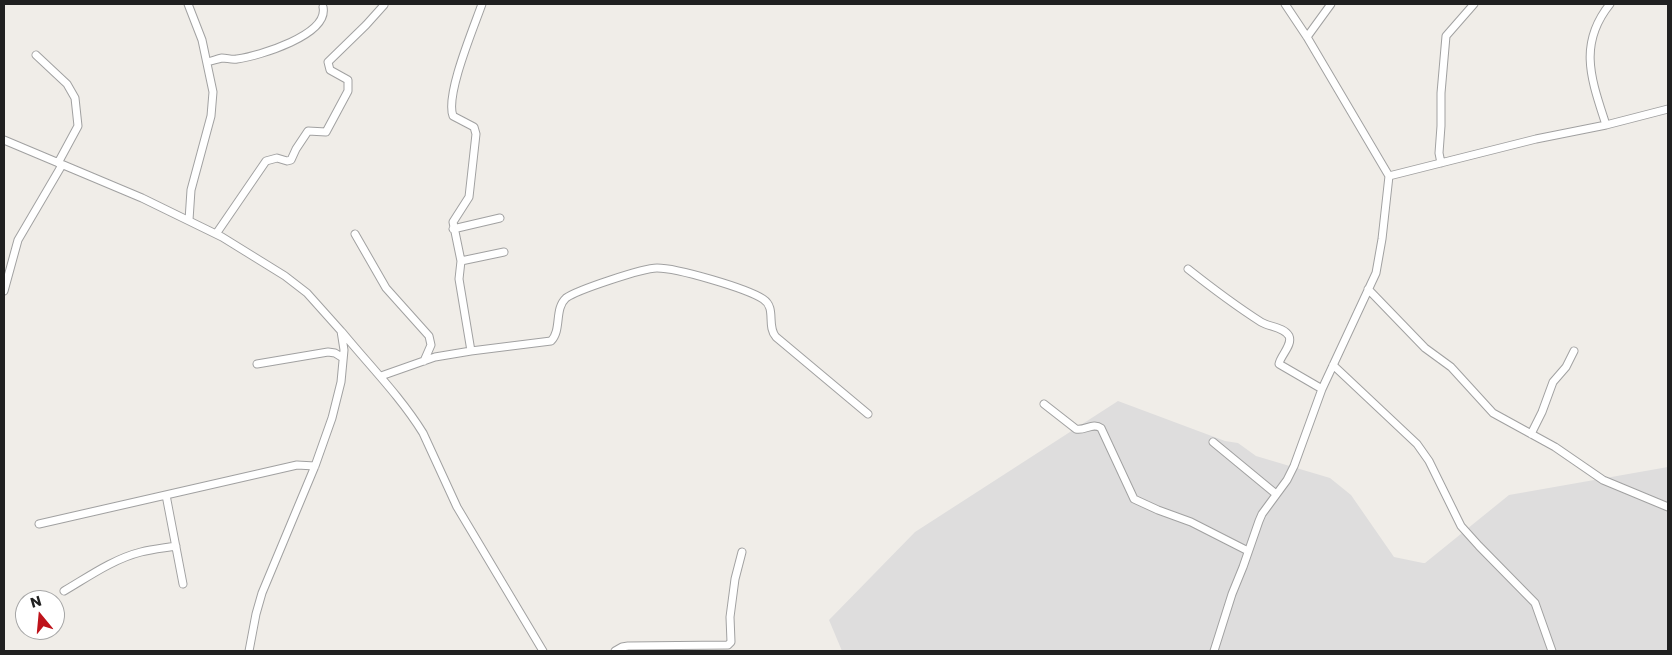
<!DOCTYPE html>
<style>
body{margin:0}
#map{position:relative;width:1672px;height:655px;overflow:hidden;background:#f0ede8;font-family:Poppins,sans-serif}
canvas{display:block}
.frame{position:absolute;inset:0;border:5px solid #202020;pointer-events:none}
.north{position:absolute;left:15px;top:590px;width:50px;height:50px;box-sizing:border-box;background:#fff;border:1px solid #a6a6a6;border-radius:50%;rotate:343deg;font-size:14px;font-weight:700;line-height:20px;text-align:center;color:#202020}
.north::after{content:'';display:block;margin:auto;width:18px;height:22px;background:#be131b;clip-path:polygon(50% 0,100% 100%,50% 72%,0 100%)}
</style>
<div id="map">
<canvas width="1672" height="655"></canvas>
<div class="frame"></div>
<div class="north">N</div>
</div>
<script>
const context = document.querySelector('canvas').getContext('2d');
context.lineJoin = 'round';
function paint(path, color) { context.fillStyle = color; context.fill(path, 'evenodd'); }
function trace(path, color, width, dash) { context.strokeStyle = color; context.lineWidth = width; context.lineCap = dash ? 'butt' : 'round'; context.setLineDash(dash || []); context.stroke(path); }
paint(new Path2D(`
 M1118 401 1225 441 1238 443 1256 456 1330 478 1351 495 1394 557 1423 563H1425L1509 495 1668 467V651H842L829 620 915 532Z`), '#dedddd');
const minor = new Path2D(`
 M188 4 202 40 213 92 211 116 191 190 189 220
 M1307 37 1331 4
 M36 55 67 84 75 98 78 126 58 163
 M207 62C212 61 217 59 222 58 227 58 232 60 237 59 259 56 329 35 323 7
 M1606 125C1592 81 1577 45 1610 4
 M4 140 142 198 222 237 285 276 307 293 341 331 344 350 341 382 332 418 315 466 262 593 256 614 249 651
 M1441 163 1439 153 1441 126V93L1446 36 1474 4
 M1389 176 1536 139 1606 125 1668 109
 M453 229 500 218
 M216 234 266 161 277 158 287 161 291 160 296 149 308 131 326 132 348 91V80L330 70 328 62 366 25 384 5
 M355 234 386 288 429 336 431 345 424 361
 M461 261 504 252
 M1188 269C1212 288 1236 306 1261 322 1269 327 1284 327 1289 336 1293 345 1280 356 1279 364L1322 389
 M1368 289 1425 348 1451 367 1493 413 1555 447 1603 480 1668 507
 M4 291 18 240 62 165
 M342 332C369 365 400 396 423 433L457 507 543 651
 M471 351 459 279 461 261 453 222 469 197 476 134 474 127 453 116C445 95 474 27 482 4
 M257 364 328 352 335 353 343 358
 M1333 365 1417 444 1429 461 1461 526 1479 546 1535 603 1552 651
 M381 376 435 357 471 351 551 341C562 330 554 309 566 298 577 290 643 268 657 268 677 268 746 288 763 299 777 308 766 326 776 337L868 414
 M1044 404 1076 429C1085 431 1093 422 1101 428L1134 499 1158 510 1191 522 1248 551
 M1531 434 1542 412 1553 382 1566 367 1574 351
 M1213 442 1276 494
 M166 495 183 584
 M39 524 297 465 315 466
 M64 591C88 577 113 559 141 552 152 549 164 548 176 546
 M615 651 622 647 628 646 728 645 731 642 730 617 735 579 742 552
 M1214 651 1232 594 1243 567 1259 521 1262 514 1287 480 1294 466 1322 389 1376 273 1382 239 1389 176 1307 37 1285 4`);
trace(minor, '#a1a1a1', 9);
trace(minor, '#fff', 7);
</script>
